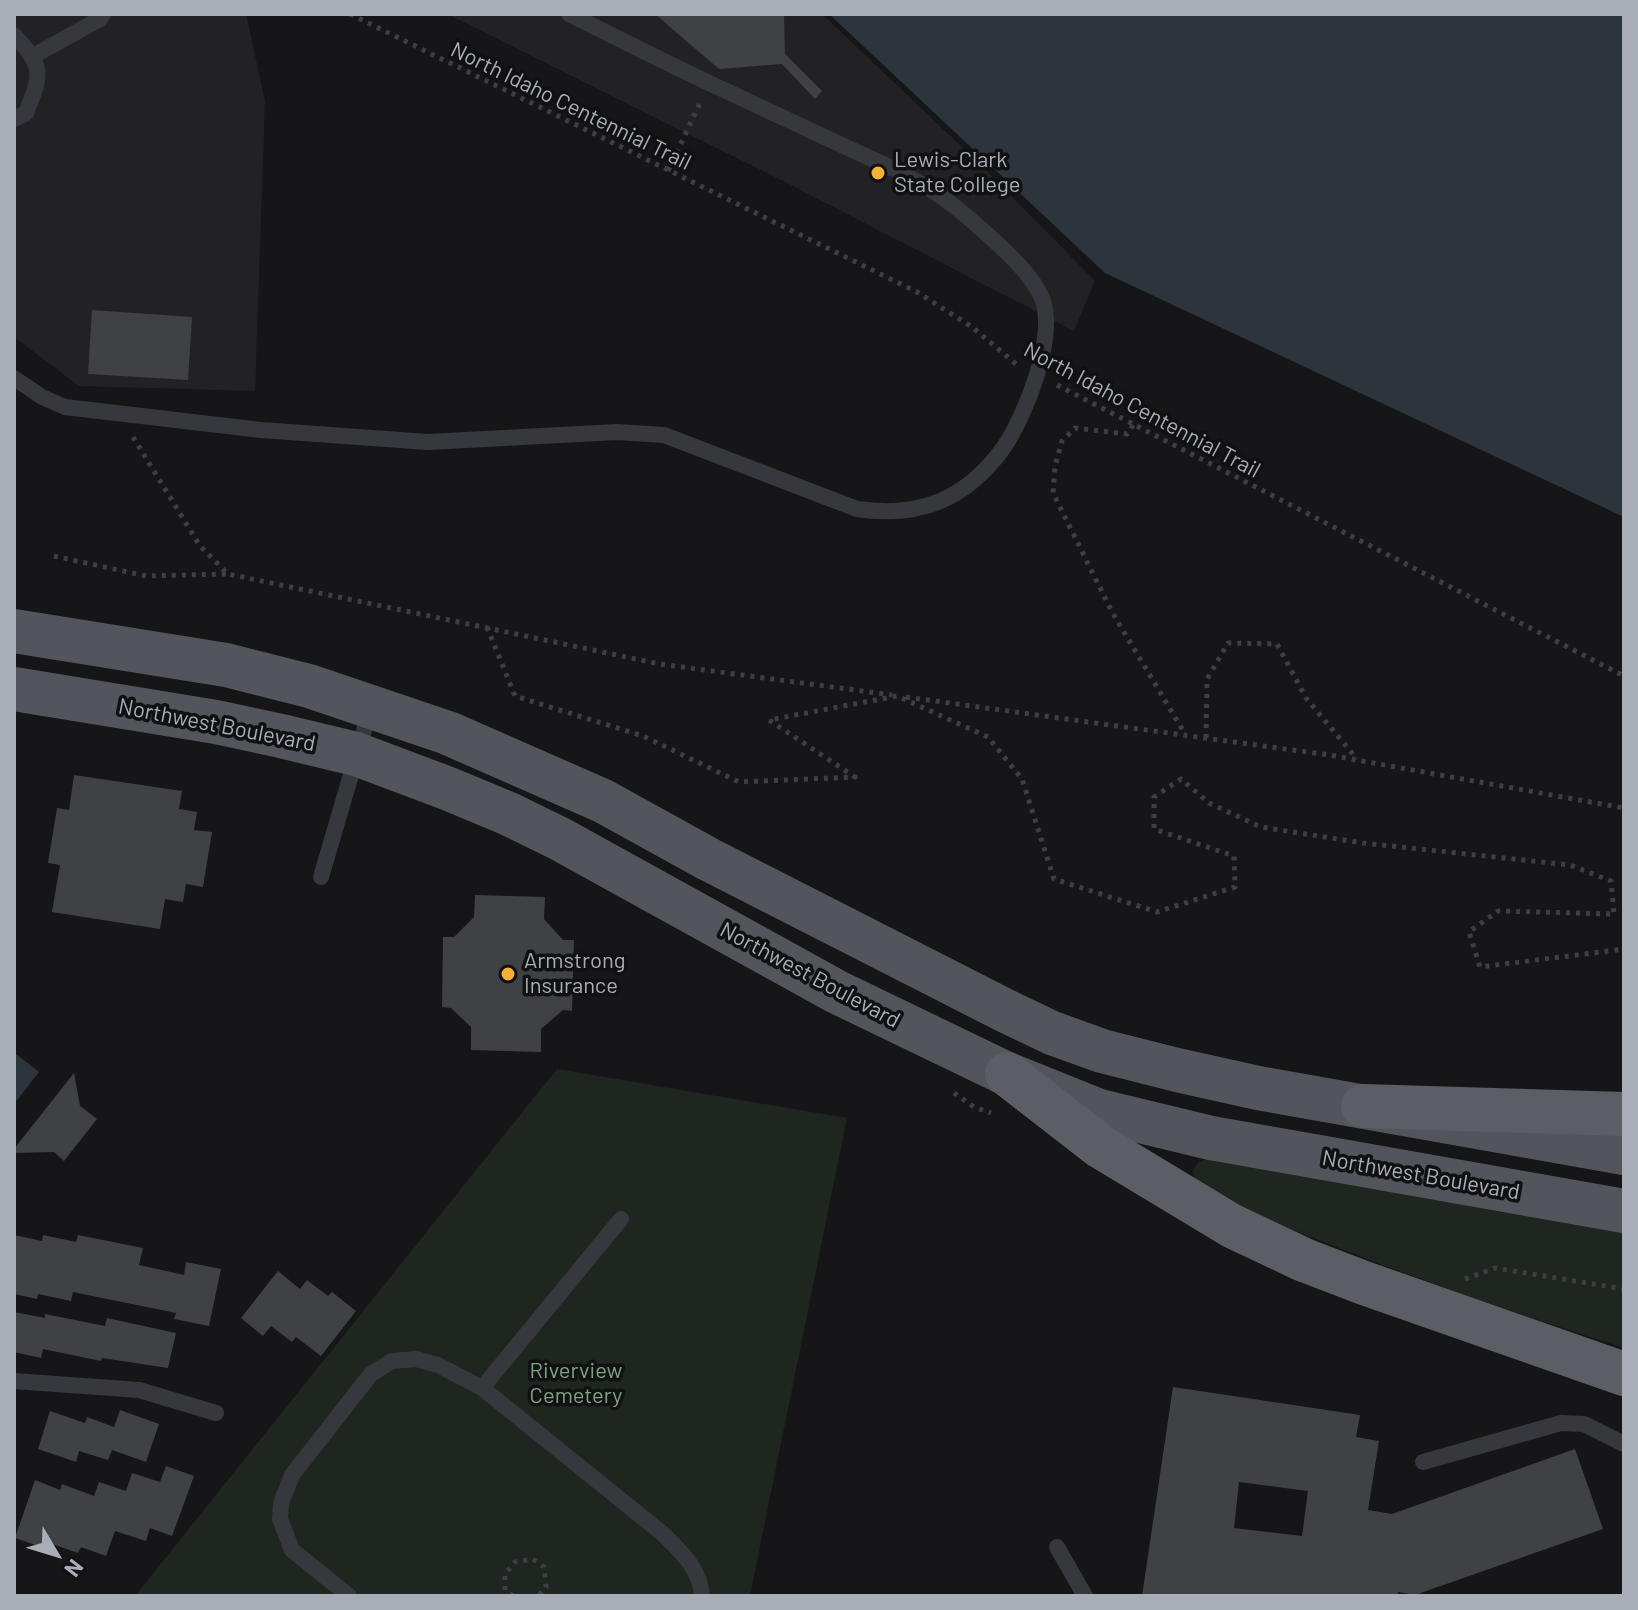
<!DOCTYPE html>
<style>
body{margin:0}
#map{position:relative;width:1638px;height:1610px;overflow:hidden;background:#161618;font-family:Barlow,sans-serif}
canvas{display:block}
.frame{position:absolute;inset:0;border:16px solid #a8adb8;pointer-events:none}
.north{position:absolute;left:16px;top:1514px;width:80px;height:80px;-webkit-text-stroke:6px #111113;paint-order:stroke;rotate:128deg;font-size:22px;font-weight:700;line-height:32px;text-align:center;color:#a8adb8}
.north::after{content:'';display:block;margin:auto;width:28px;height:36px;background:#a8adb8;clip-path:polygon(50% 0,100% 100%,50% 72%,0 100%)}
</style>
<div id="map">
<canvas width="1638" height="1610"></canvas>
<div class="frame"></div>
<div class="north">N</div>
</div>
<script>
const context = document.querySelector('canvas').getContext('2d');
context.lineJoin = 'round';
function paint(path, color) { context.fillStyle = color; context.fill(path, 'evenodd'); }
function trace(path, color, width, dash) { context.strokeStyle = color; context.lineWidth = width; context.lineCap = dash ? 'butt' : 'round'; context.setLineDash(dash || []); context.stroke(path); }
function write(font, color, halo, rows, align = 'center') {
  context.font = font + ' Barlow,sans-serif'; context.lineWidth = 7; context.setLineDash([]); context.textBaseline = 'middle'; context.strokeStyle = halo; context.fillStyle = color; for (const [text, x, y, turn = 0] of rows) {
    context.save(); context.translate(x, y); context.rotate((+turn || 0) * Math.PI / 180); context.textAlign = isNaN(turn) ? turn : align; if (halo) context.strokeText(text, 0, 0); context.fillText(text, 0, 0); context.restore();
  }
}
paint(new Path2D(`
 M14 14H246L265 101 255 391 79 386 14 337Z
 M447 14H822L982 166 1095 281 1074 331 783 181Z`), '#222225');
paint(new Path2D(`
 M557 1069 847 1118 750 1596H135Z
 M1207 1159 1624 1227V1348C1515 1313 1407 1276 1301 1233 1272 1222 1217 1205 1197 1181 1193 1177 1194 1176 1193 1170L1199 1162Z`), '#1e261f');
paint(new Path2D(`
 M829 14H1624V517L1105 273Z
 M16 1054 39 1072 14 1104V1056Z`), '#2c353c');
paint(new Path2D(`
 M655 14H784L785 54 822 91 815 99 782 64 719 69Z
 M92 310 192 317 188 380 88 374Z
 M74 775 182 791 179 809 197 812 194 830 212 832 203 887 186 884 183 902 165 899 160 929 52 912 60 865 48 863 57 808 69 810Z
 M475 895 545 897 544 919 563 940H574L572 1011 563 1010 541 1029V1052L471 1050V1027L451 1008 442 1007 443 937H454L474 917Z
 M74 1073 80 1106 97 1119 64 1161 54 1152 14 1153V1149Z
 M14 1235 42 1241 43 1235 76 1242 78 1235 143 1248 139 1265 184 1275 186 1262 221 1269 209 1326 174 1319 176 1313 73 1292 71 1301 38 1294 37 1299 14 1294Z
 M278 1271 300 1289 307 1280 328 1296 332 1292 356 1311 321 1356 296 1337 292 1342 271 1326 263 1336 241 1318Z
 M14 1312 45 1318V1314L105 1326 107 1318 176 1333 168 1368 102 1358 101 1361 43 1349 41 1358 14 1352Z
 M1173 1387 1360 1415 1356 1437 1379 1441 1368 1510 1392 1514 1575 1449 1603 1529 1415 1595 1398 1592 1397 1596H1142ZM1239 1482 1308 1491 1302 1536 1234 1528Z
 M120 1410 159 1424 146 1462 112 1450 108 1460 79 1451 76 1462 38 1449 50 1411 85 1423 87 1417 114 1427Z
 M166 1466 194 1476 172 1536 150 1528 146 1541 115 1531 106 1556 81 1547 78 1553 46 1542 44 1548 15 1538 35 1480 60 1490 62 1484 94 1496 99 1482 126 1491 132 1473 160 1482Z`), '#404145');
trace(new Path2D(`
 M350 14 917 292 972 327 1016 364
 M668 171 700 103
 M1057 385 1624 676
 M1133 425 1127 434 1075 428 1062 441 1055 466 1053 493 1112 612 1185 734
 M133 437 200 546 228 574 660 664 892 695
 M54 556 146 576 227 574
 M487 627 515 696 643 736 739 782 855 777 769 720 897 696 988 737 1022 779 1054 879 1157 912 1235 887 1234 856 1154 829V797L1181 779 1209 803 1261 827 1363 843 1570 865 1611 881 1614 914 1498 911 1469 932 1480 967 1624 949
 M906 697 1329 755 1624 808
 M1206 738 1207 679 1228 643 1277 644 1306 698 1357 759
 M954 1093 974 1107 991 1113
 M1465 1279 1495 1268 1624 1289
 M513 1596 505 1590V1574L515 1562 533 1559 544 1567 546 1587 538 1596`), '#3d3f44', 5, [4, 6]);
trace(new Path2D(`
 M14 35C44 67 42 73 26 113L14 119
 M33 56 100 19 103 14
 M14 378 42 397 65 407 261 430 428 442 617 432 664 435 857 509C920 518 966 500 1004 447 1026 414 1057 337 1042 298 1033 278 1016 261 1000 246 984 231 967 216 950 203 919 179 883 164 848 148 806 128 764 109 722 89 670 65 620 39 569 14
 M321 877 370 710
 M621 1219 482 1388 662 1533C681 1552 700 1568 702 1596
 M14 1381 139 1390 216 1413
 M1423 1462 1561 1423 1584 1424 1624 1444
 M1057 1547 1085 1596
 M349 1596 292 1550 280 1519 281 1503 292 1475 371 1374 392 1361 416 1359 438 1365 482 1388`), '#37383d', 16);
trace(new Path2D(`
 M14 631 226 665 309 686 448 733 603 801 708 859 1004 1010 1052 1033 1102 1051 1177 1070 1258 1088 1624 1153
 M14 689 216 722 281 736 356 754 449 789 509 814 560 839 837 992 1007 1074 1099 1111 1211 1138 1624 1211`), '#53555c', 44);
trace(new Path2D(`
 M1007 1074 1101 1147 1232 1226 1304 1260 1364 1283 1624 1374
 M1363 1106 1624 1114`), '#5b5e65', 44);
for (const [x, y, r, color] of [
 [878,173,8,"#f2b134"],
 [508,974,8,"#f2b134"]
]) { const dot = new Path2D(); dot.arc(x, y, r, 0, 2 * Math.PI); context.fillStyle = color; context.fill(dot); trace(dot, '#111113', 3); }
write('22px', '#a8adb8', '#111113', [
 ["North Idaho Centennial Trail",571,106,26],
 ["North Idaho Centennial Trail",1142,410,28],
 ["Northwest Boulevard",217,725,11],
 ["Northwest Boulevard",810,975,28],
 ["Northwest Boulevard",1421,1175,10]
]);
write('22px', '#a8adb8', '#111113', [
 ["Lewis-Clark",894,160],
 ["State College",894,185],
 ["Armstrong",524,961],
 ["Insurance",524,986]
], 'left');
write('22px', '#7fa381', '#111113', [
 ["Riverview",576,1371],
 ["Cemetery",576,1396]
]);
</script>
